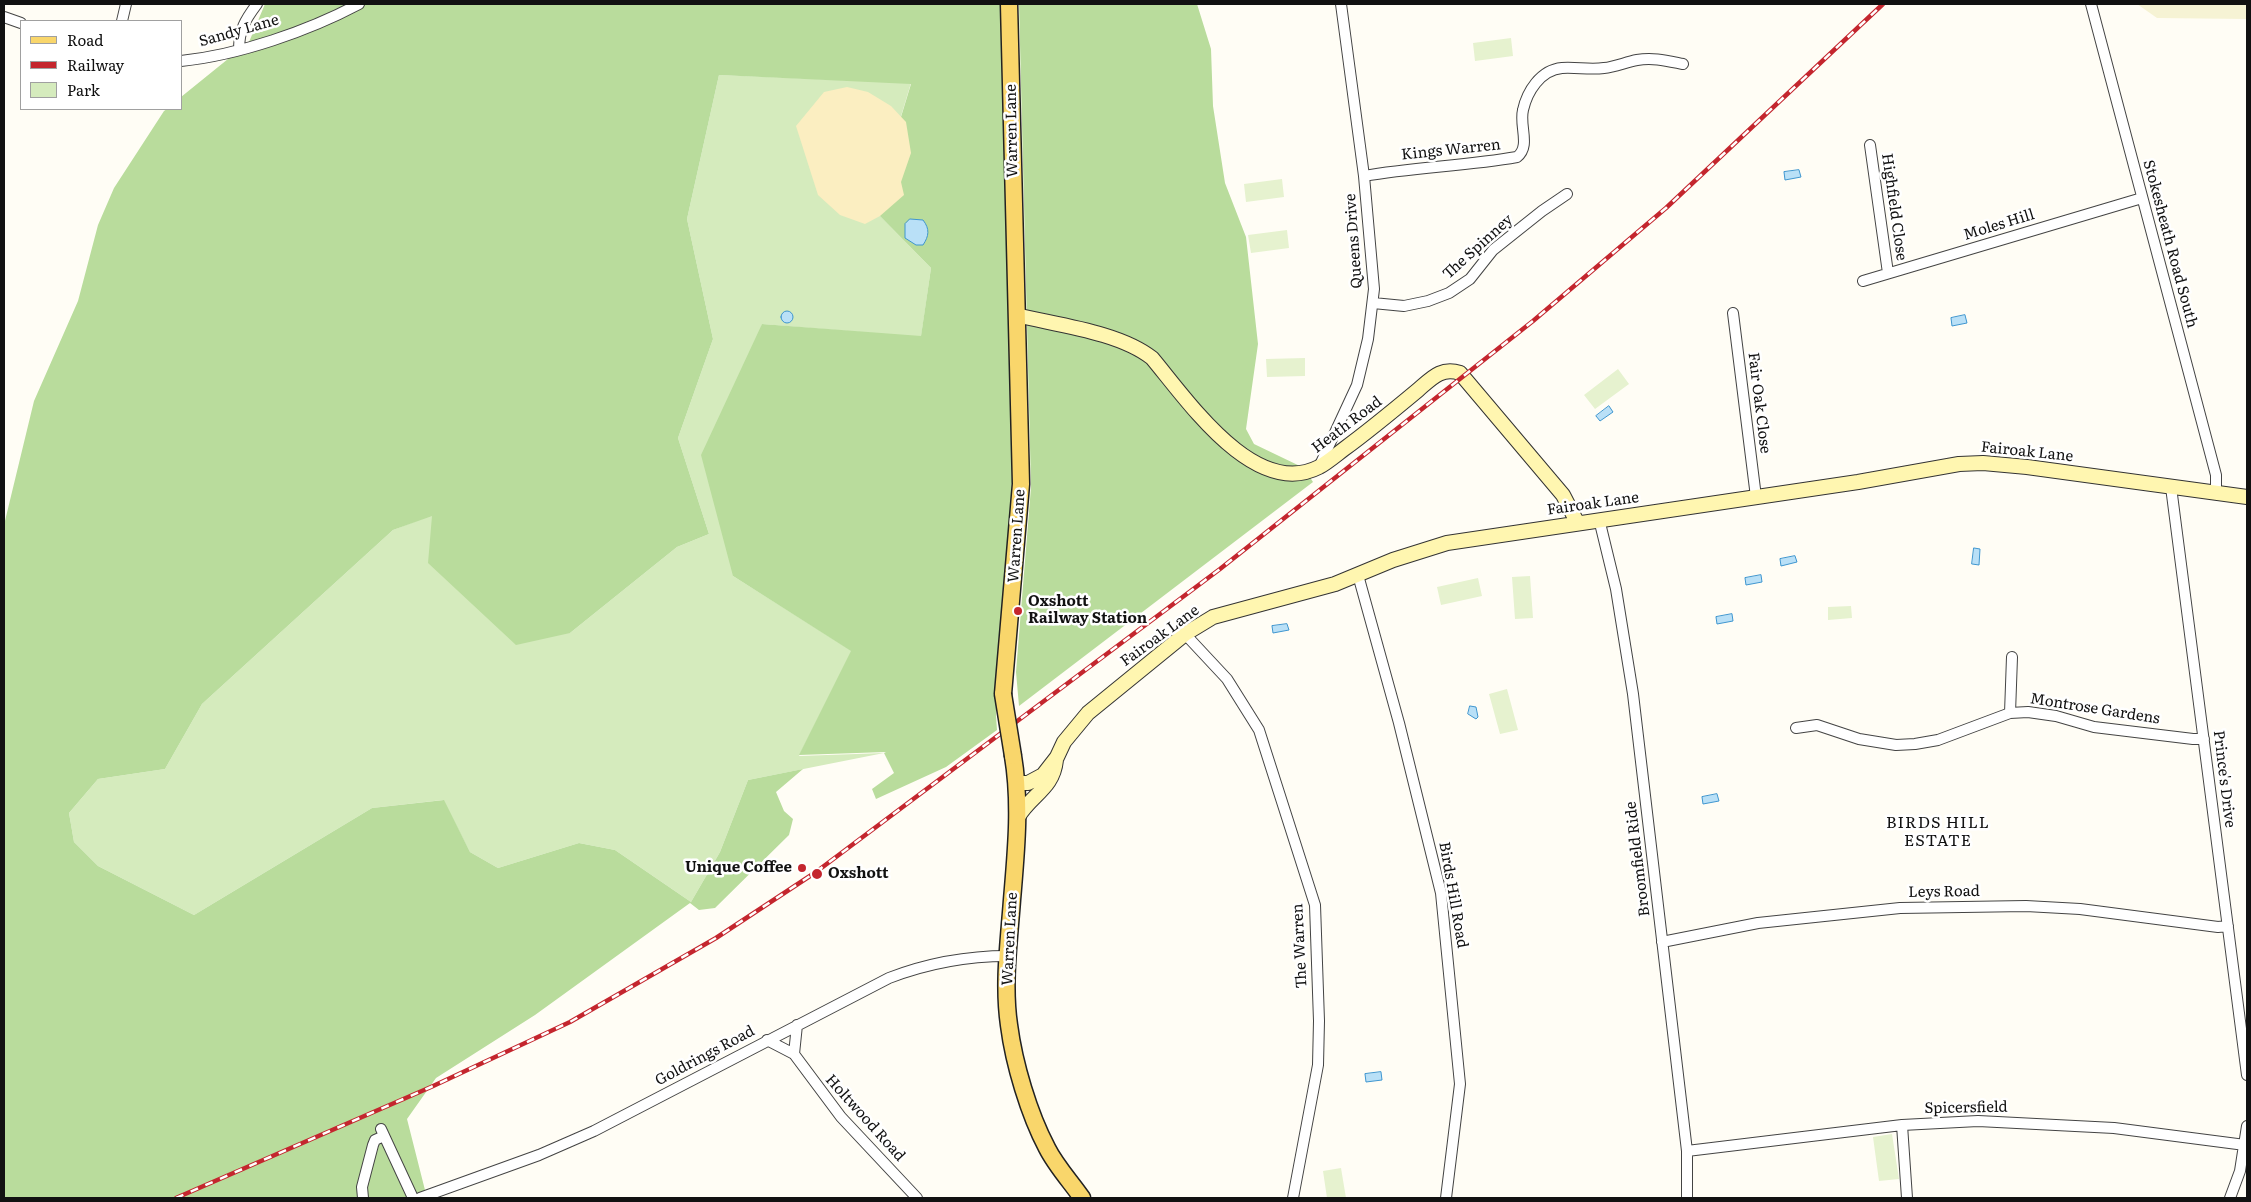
<!DOCTYPE html>
<style>
body{margin:0}
#map{position:relative;width:2251px;height:1202px;overflow:hidden;background:#fffdf5;font-family:Literata,serif}
canvas{display:block}
.frame{position:absolute;inset:0;border:5px solid #111;pointer-events:none}
.legend{position:absolute;left:20px;top:20px;width:162px;height:90px;box-sizing:border-box;background:#fff;border:1px solid #a0a0a0;margin:0;padding:6px 9px;list-style:none;font-size:15px;color:#111}
.legend li{display:flex;align-items:center;gap:10px;height:25px}
.legend b{width:25px;border:1px solid #a0a0a0}
</style>
<div id="map">
<canvas width="2251" height="1202"></canvas>
<div class="frame"></div>
<ul class="legend">
<li><b style="height:6px;background:#f9d66b"></b>Road</li>
<li><b style="height:6px;background:#c4262e"></b>Railway</li>
<li><b style="height:14px;background:#d5ebbd"></b>Park</li>
</ul>
</div>
<script>
const context = document.querySelector('canvas').getContext('2d');
context.lineJoin = 'round';
function paint(path, color) { context.fillStyle = color; context.fill(path, 'evenodd'); }
function trace(path, color, width, dash) { context.strokeStyle = color; context.lineWidth = width; context.lineCap = dash ? 'butt' : 'round'; context.setLineDash(dash || []); context.stroke(path); }
function write(font, color, halo, rows, align = 'center') {
  context.font = font + ' Literata,serif'; context.lineWidth = 5; context.setLineDash([]); context.textBaseline = 'middle'; context.strokeStyle = halo; context.fillStyle = color; for (const [text, x, y, turn = 0] of rows) {
    context.save(); context.translate(x, y); context.rotate((+turn || 0) * Math.PI / 180); context.textAlign = isNaN(turn) ? turn : align; if (halo) context.strokeText(text, 0, 0); context.fillText(text, 0, 0); context.restore();
  }
}
paint(new Path2D(`
 M2137 4H2247V19L2157 18Z`), '#f6f3d4');
paint(new Path2D(`
 M719 75 911 83 873 209 931 268 921 337 762 324 733 576 852 651 799 756 884 753 748 780 720 852 691 902 615 850 579 843 498 868 470 852 443 800 372 808 194 915 98 866 74 842 69 813 98 779 165 769 202 704 393 530 432 515 570 633 677 547 709 534 678 438 713 339 687 219Z`), '#d5ebbd');
paint(new Path2D(`
 M265 4H1002L1012 482 996 716 997 730 946 767 876 799 872 789 894 773 884 753 886 752 799 755 851 651 733 576 701 455 762 324 921 336 931 268 873 209 911 84 719 75 687 219 713 339 678 438 709 534 677 547 570 633 516 645 428 563 432 516 393 530 202 704 165 769 98 779 69 813 74 842 98 866 194 915 372 808 444 800 470 852 498 868 579 843 615 850 691 902 720 852 748 780 803 769 776 792 784 811 793 819 789 835 715 908 699 910 690 903 535 1015 436 1078 407 1119 427 1198H4V525L34 401 78 301 98 225 114 188 164 111 167 109H181V97L249 42Z
 M1019 4H1197L1211 49 1213 106 1225 183 1246 237 1258 344 1246 429 1254 444 1304 468 1313 482 1019 706 1016 672 1031 487Z`), '#b9dc9c');
paint(new Path2D(`
 M847 87 868 92 891 106 906 122 911 153 901 182 904 195 880 216 865 224 840 215 818 195 796 126 824 92Z`), '#fbeec1');
paint(new Path2D(`
 M1511 38 1513 56 1475 61 1473 43Z
 M1282 179 1284 197 1246 202 1244 184Z
 M1287 230 1289 248 1251 253 1248 235Z
 M1305 358V376L1267 377 1266 359Z
 M1618 369 1629 384 1595 409 1584 395Z
 M1530 576 1533 618 1515 619 1512 577Z
 M1478 578 1482 596 1441 605 1437 587Z
 M1851 606 1852 618 1828 620V607Z
 M1507 689 1518 730 1500 734 1489 694Z
 M1892 1134 1899 1179 1879 1181 1873 1137Z
 M1341 1168 1346 1198H1327L1323 1171Z`), '#e6f2cf');
const water = new Path2D(`
 M1799 170 1801 177 1785 180 1784 172Z
 M910 219 923 220C930 229 929 236 923 245H916L905 238V224Z
 M781 317a6 6 0 1 1 12 0a6 6 0 1 1-12 0Z
 M1965 315 1967 323 1952 326 1951 318Z
 M1609 406 1613 412 1600 421 1596 416Z
 M1974 548 1980 549 1979 565 1972 564Z
 M1795 556 1797 562 1781 566 1780 559Z
 M1761 575 1762 582 1746 585 1745 578Z
 M1732 614 1733 621 1717 624 1716 617Z
 M1287 624 1289 630 1273 633 1272 626Z
 M1470 706 1476 707 1478 717 1476 719 1468 714Z
 M1717 794 1719 801 1703 804 1702 797Z
 M1381 1072 1382 1080 1366 1082 1365 1074Z`);
paint(water, '#b9e0f7');
trace(water, '#3f96cf', 1);
const minor = new Path2D(`
 M2091 4 2216 475V493
 M4 17 21 23
 M122 21 126 4
 M239 50C239 30 245 20 257 4
 M181 61C239 55 308 31 359 4
 M1870 145 1888 273
 M1364 176C1415 167 1466 166 1517 157 1531 146 1519 126 1523 110 1527 92 1540 70 1562 68 1576 67 1590 70 1604 68 1615 67 1626 62 1637 60 1653 57 1668 61 1683 64
 M1863 281 2142 198
 M1373 303 1404 306 1428 301 1449 293 1470 279 1493 250 1542 211 1567 194
 M1733 313 1756 497
 M1319 467 1357 385 1368 339 1374 289 1364 176 1341 4
 M2171 487 2247 1075
 M1599 519 1616 589 1633 694 1687 1151V1198
 M1358 575 1399 723 1441 893 1460 1084 1446 1198
 M1185 634 1227 679 1259 730 1315 905 1319 1021 1318 1065 1293 1198
 M2010 713 2012 657
 M1796 728 1817 725 1859 739 1896 745 1915 744 1938 740 2010 713 2028 712 2056 716 2094 727 2193 739H2204
 M1662 942 1758 923 1900 908 2026 906 2080 909 2218 927 2228 926
 M767 1040 794 1054 841 1117 917 1198
 M794 1054 797 1025
 M1902 1125 1907 1198
 M381 1129 413 1198
 M1687 1151 1902 1125 1978 1121 2114 1128 2245 1145
 M363 1198 362 1187 373 1145 375 1140 384 1136
 M420 1198 539 1155 594 1131 889 978C928 963 966 956 1008 956
 M2230 1198 2240 1171 2247 1126`);
const secondary = new Path2D(`
 M1016 315C1057 325 1119 332 1152 358 1188 401 1255 500 1319 467 1328 462 1336 455 1344 449 1370 430 1394 410 1418 390 1432 378 1441 367 1460 373L1563 495 1577 522
 M1017 783H1028L1043 775 1057 757 1064 742 1088 713 1185 634 1213 617 1335 584 1393 560 1447 543 1858 482 1959 464 1983 463 2027 467 2247 497
 M1018 817C1032 794 1053 789 1056 760`);
const primary = new Path2D(`
 M1003 694 1021 484 1009 4
 M1013 756C1021 804 1016 852 1012 900 1009 941 1003 984 1009 1025 1014 1064 1029 1114 1047 1148 1056 1166 1071 1182 1082 1198`);
trace(minor, '#444', 12);
trace(secondary, '#333', 16);
trace(primary, '#222', 19);
trace(minor, '#fff', 10);
trace(secondary, '#fff6b0', 14);
trace(primary, '#f9d66b', 16);
const rail = new Path2D(`
 M176 1198 431 1087 570 1022 716 938 816 872 1220 569 1533 321 1666 208 1883 4`);
trace(rail, '#c4262e', 4.5);
trace(rail, '#fff', 2.5, [8]);
const primaryBridge = new Path2D(`
 M1003 694 1013 756`);
trace(primaryBridge, '#222', 19, []);
trace(primaryBridge, '#f9d66b', 16);
for (const [x, y, r, color] of [
 [1018,611,5,"#c4262e"],
 [802,868,5,"#c4262e"],
 [817,874,6,"#c4262e"]
]) { const dot = new Path2D(); dot.arc(x, y, r, 0, 2 * Math.PI); context.fillStyle = color; context.fill(dot); trace(dot, '#fff', 2); }
write('15px', '#111', '#fff', [
 ["Sandy Lane",239,31,-16],
 ["Warren Lane",1012,131,-91],
 ["Kings Warren",1451,150,-6],
 ["Highfield Close",1894,207,82],
 ["Moles Hill",1999,225,-17],
 ["Queens Drive",1354,241,-94],
 ["Stokesheath Road South",2170,244,75],
 ["The Spinney",1478,247,-42],
 ["Fair Oak Close",1759,403,83],
 ["Heath Road",1347,425,-37],
 ["Fairoak Lane",2027,452,6],
 ["Fairoak Lane",1593,504,-8],
 ["Warren Lane",1017,536,-86],
 ["Fairoak Lane",1160,636,-36],
 ["Montrose Gardens",2095,709,9],
 ["Prince's Drive",2224,779,83],
 ["Broomfield Ride",1638,859,-97],
 ["Leys Road",1944,892,-1],
 ["Birds Hill Road",1453,895,80],
 ["Warren Lane",1010,939,-87],
 ["The Warren",1300,946,-93],
 ["Goldrings Road",705,1056,-28],
 ["Spicersfield",1966,1108,-1],
 ["Holtwood Road",865,1118,48]
]);
write('bold 15px', '#111', '#fff', [
 ["Oxshott",1028,602],
 ["Railway Station",1028,619],
 ["Unique Coffee",792,868,"right"],
 ["Oxshott",828,874]
], 'left');
context.letterSpacing = '1px';
write('16px', '#111', '#fff', [
 ["BIRDS HILL",1938,823],
 ["ESTATE",1938,841]
]);
context.letterSpacing = '0px';
</script>
